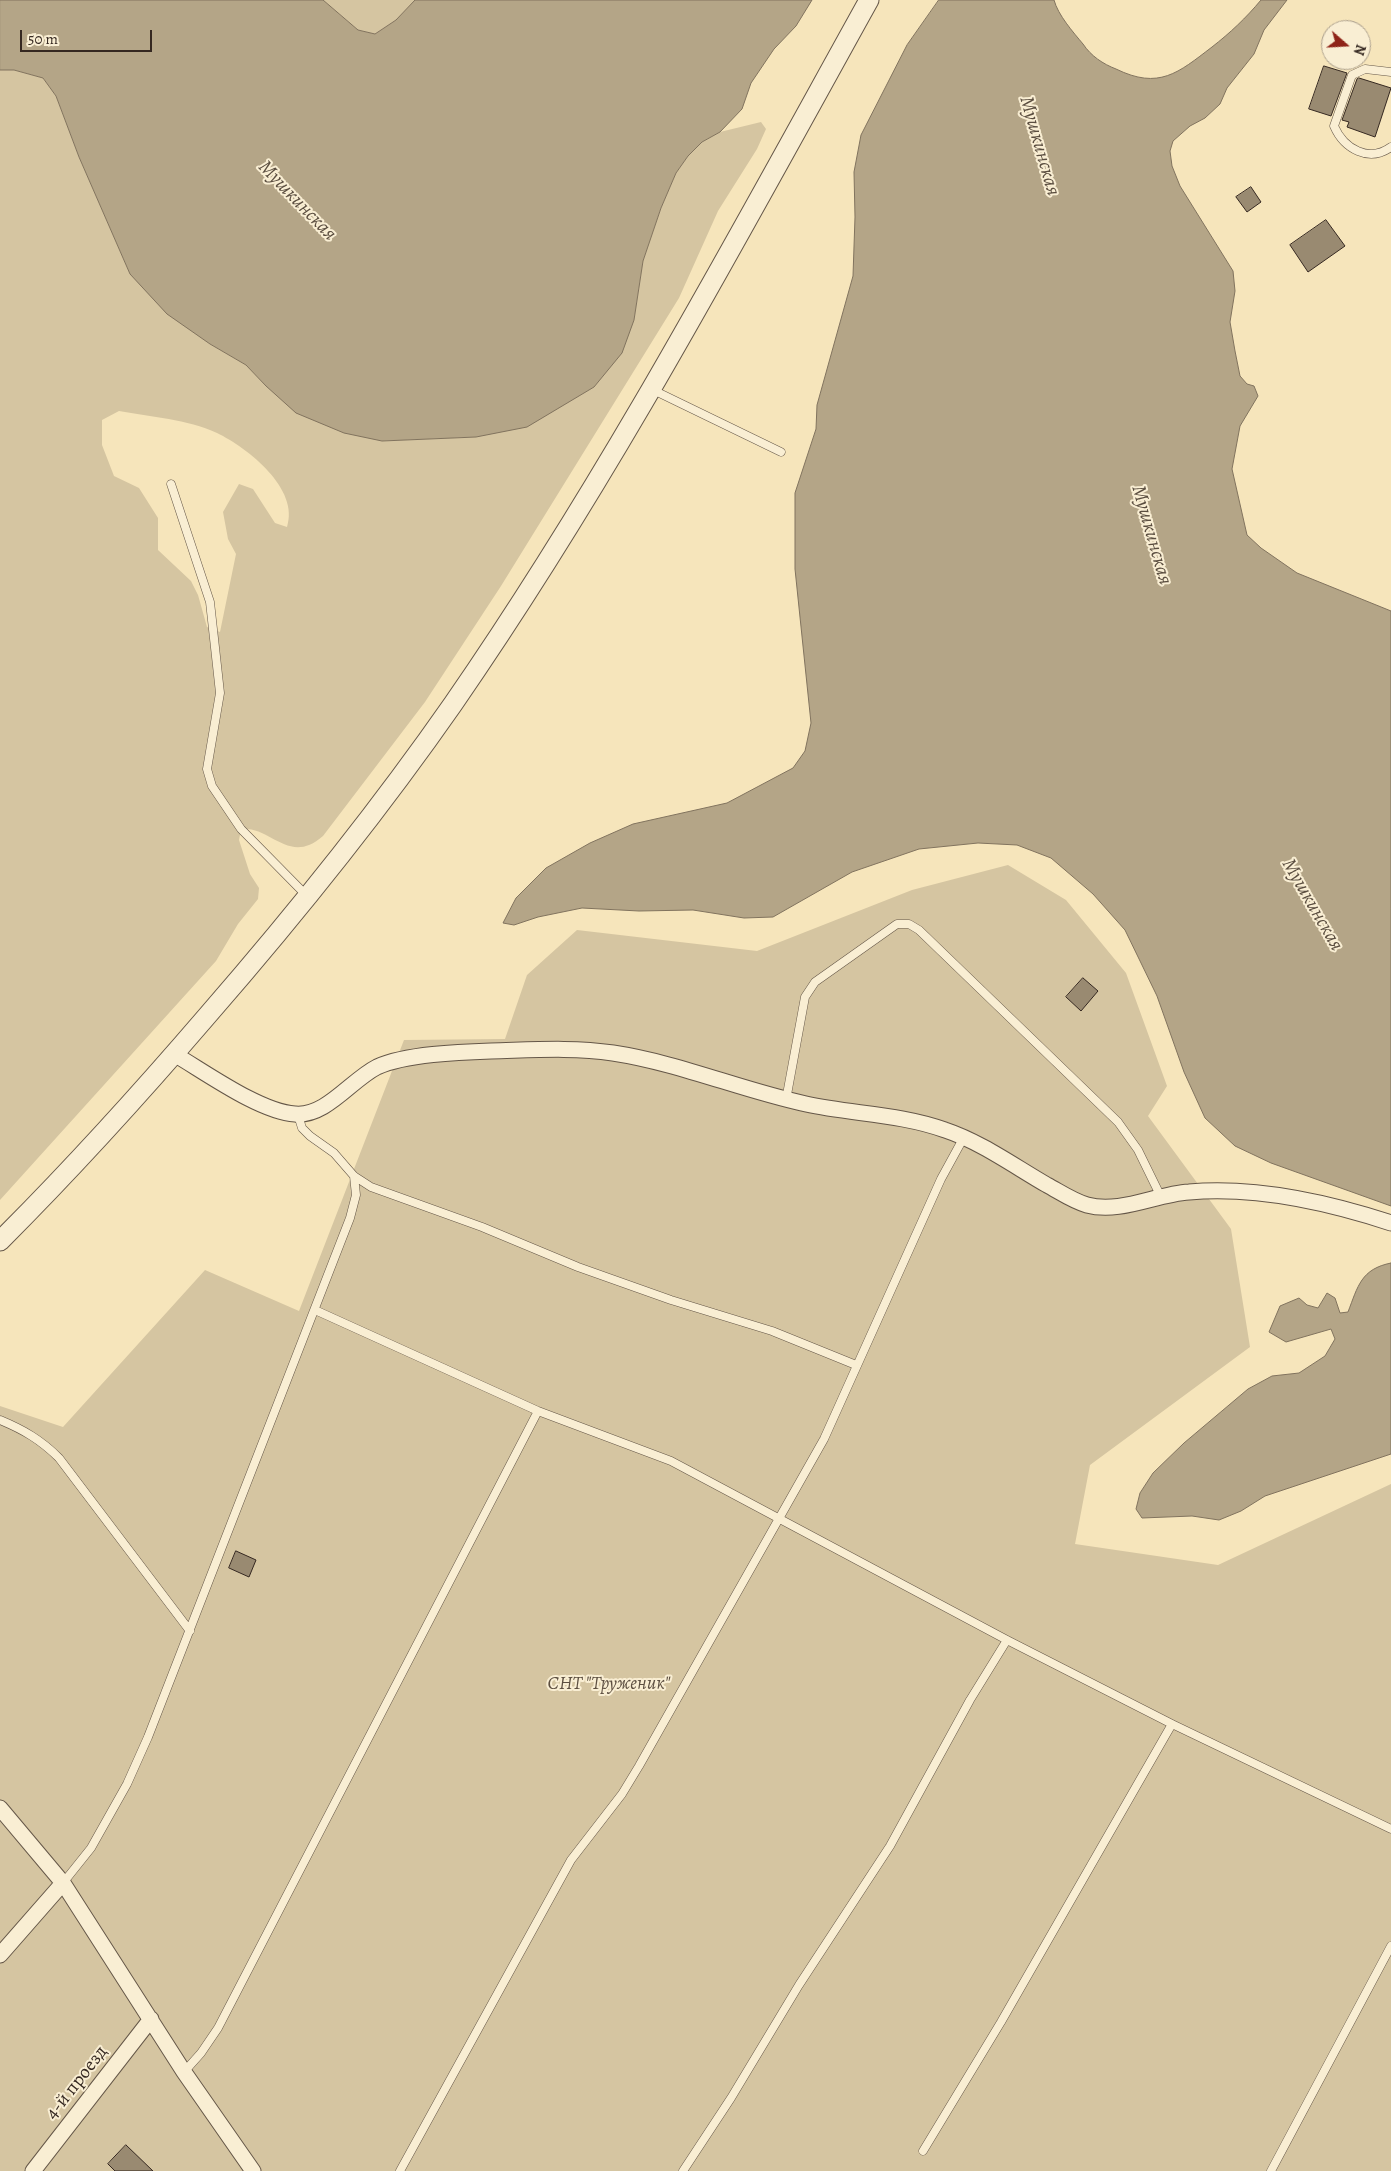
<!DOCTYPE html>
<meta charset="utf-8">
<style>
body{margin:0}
#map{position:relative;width:1391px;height:2171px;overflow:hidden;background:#f6e5bb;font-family:Alegreya,serif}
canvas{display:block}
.north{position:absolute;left:1321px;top:20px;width:50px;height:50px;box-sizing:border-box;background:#f9eed3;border:1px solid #ab9f8c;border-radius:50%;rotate:109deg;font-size:14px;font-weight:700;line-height:20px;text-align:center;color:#352821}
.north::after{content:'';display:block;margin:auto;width:18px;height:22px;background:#8f2418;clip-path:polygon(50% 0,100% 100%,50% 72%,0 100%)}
.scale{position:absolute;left:20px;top:30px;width:132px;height:22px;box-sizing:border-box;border:2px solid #352821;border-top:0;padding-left:6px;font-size:15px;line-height:18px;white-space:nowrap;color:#352821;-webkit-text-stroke:4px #f9eed3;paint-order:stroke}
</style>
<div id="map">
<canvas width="1391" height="2171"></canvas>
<div class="north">N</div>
<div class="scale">50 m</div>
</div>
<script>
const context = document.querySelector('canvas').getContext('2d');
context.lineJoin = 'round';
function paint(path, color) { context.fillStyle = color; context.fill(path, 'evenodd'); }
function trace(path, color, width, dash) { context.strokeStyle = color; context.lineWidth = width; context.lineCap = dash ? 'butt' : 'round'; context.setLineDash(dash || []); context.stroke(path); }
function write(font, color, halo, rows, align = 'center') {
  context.font = font + ' Alegreya,serif'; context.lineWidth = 4; context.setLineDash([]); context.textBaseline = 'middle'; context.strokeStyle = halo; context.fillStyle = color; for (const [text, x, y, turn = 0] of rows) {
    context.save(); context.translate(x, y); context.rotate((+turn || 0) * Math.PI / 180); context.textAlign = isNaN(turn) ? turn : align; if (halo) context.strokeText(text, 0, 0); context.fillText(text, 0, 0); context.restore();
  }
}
paint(new Path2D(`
 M323 0H415L396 20 375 34 358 30Z
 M0 70H14L43 78 56 96 79 157 130 274 210 344 246 365 266 386 382 441 476 437 563 404 594 387 634 320 643 261 661 208 676 173 688 156 702 142 720 132 761 122 766 129 757 149 718 211 679 298 501 586 425 702 323 836C289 866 271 826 241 829L239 840 250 874 259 888 258 899 238 924 216 961 0 1200ZM119 411C151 417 187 419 217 433 248 448 300 489 287 527L275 523 253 489 239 484 223 512 228 539 236 554 220 632 207 627 198 595 191 581 158 550V518L139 488 114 476 102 445V420Z
 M1008 865 1066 900 1126 973 1167 1086 1148 1116 1231 1229 1250 1347 1090 1465 1075 1544 1218 1565 1391 1484V2171H0V1406L63 1427 205 1270 299 1311 404 1040 505 1039 527 975 577 930 757 951 912 890Z`), '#d5c5a1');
const water = new Path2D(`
 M0 0H323L358 30 375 34 396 20 415 0H812L796 26 774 49 751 83 742 109 720 132 702 142 688 156 676 173 661 208 643 261 634 320 622 353 594 387 527 427 476 437 382 441 344 433 296 413 266 386 246 365 210 344 167 314 130 274 79 157 56 96 43 78 14 70H0Z
 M939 0H1054C1058 15 1073 32 1083 44 1091 56 1103 64 1116 69 1159 90 1178 73 1212 47 1230 33 1246 18 1261 0H1287L1264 30 1254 54 1227 88 1220 104 1205 118 1190 126 1173 141 1170 151 1172 166 1180 186 1233 271 1235 291 1230 322 1235 351 1240 376 1247 384 1254 386 1258 396 1240 426 1232 469 1247 535 1261 548 1297 573 1391 611V1206L1271 1163 1235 1146 1205 1118 1184 1072 1157 996 1125 930 1093 894 1051 858 1017 845 978 843 919 849 852 872 773 917 744 918 693 910 639 911 582 908 538 917 514 925 503 923 516 898 546 868 590 843 633 824 727 803 793 768 805 751 811 723 795 569V493L816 429 817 405 853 276 855 217 854 172 861 135 907 45Z
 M1391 1263V1454L1265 1496 1241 1511 1219 1520 1192 1516 1142 1518 1136 1509 1140 1493 1153 1473 1184 1443 1248 1389 1272 1376 1299 1373 1325 1356 1335 1339 1331 1329 1286 1342 1269 1332 1280 1306 1299 1298 1307 1305 1318 1308 1327 1293 1335 1298 1340 1313 1348 1312C1358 1286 1361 1269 1391 1263Z`);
paint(water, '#b4a587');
trace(water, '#81735e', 1);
const building = new Path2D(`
 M1324 66 1347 73 1331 116 1309 109Z
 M1359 78 1391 88 1375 137 1347 127 1349 122 1342 120 1357 79Z
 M1251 187 1261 202 1247 212 1236 197Z
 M1326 220 1345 246 1308 272 1290 245Z
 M1083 978 1098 991 1081 1011 1066 997Z
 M236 1551 256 1560 249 1577 229 1568Z
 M126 2145 153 2171H115L108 2164Z`);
paint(building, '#998a71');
trace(building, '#352821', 1);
const service = new Path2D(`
 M1391 72 1365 69 1352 75 1334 126C1344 149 1369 163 1391 147
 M651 389 781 452
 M171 484 210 602 220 693 207 769 212 786 241 829 307 896
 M786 1100 805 997 815 982 897 924H909L919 930 1118 1122 1138 1150 1161 1197
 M298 1115 302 1128 310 1136 334 1153 354 1176 371 1187 482 1227 578 1267 671 1300 772 1331 856 1365
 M315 1310 538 1411 671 1461 1007 1640 1172 1724 1391 1829
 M0 1420C24 1430 41 1440 59 1458L190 1631
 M63 1883 91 1848 127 1784 148 1737 350 1218 356 1195 354 1176
 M184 2072 201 2053 218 2028 538 1411
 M923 2151 1001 2022 1172 1724
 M400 2171 571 1860 622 1794 639 1766 824 1439 941 1179 964 1137
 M683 2171 731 2098 799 1985 890 1846 970 1700 1007 1640
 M1271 2171 1391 1946`);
const minor = new Path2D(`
 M174 1054C205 1072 260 1112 295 1114 326 1117 351 1080 377 1067 405 1054 460 1052 491 1051 532 1050 573 1047 613 1053 679 1063 741 1090 806 1104 852 1114 901 1114 945 1130 981 1142 1014 1166 1047 1185 1060 1192 1073 1201 1087 1205 1120 1214 1156 1194 1189 1192 1257 1186 1327 1202 1391 1223
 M0 1808 63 1883 184 2072 253 2171
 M0 1955 63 1883
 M33 2171 151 2019`);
const tertiary = new Path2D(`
 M0 1241C72 1169 140 1094 207 1016 294 916 377 813 453 704 608 480 737 238 869 0`);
trace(service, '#655748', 9);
trace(minor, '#655748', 17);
trace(tertiary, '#655748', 21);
trace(service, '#f9eed3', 8);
trace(minor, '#f9eed3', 15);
trace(tertiary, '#f9eed3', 19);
write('italic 19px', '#5d4f41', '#f9eed3', [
 ["СНТ \"Труженик\"",609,1684]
]);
write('19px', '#352821', '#f9eed3', [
 ["4-й проезд",77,2083,-52]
]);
write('italic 20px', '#5b4e40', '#f9eed3', [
 ["Мушкинская",1039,146,74],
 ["Мушкинская",297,201,46],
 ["Мушкинская",1151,535,74],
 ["Мушкинская",1312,905,60]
]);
</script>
